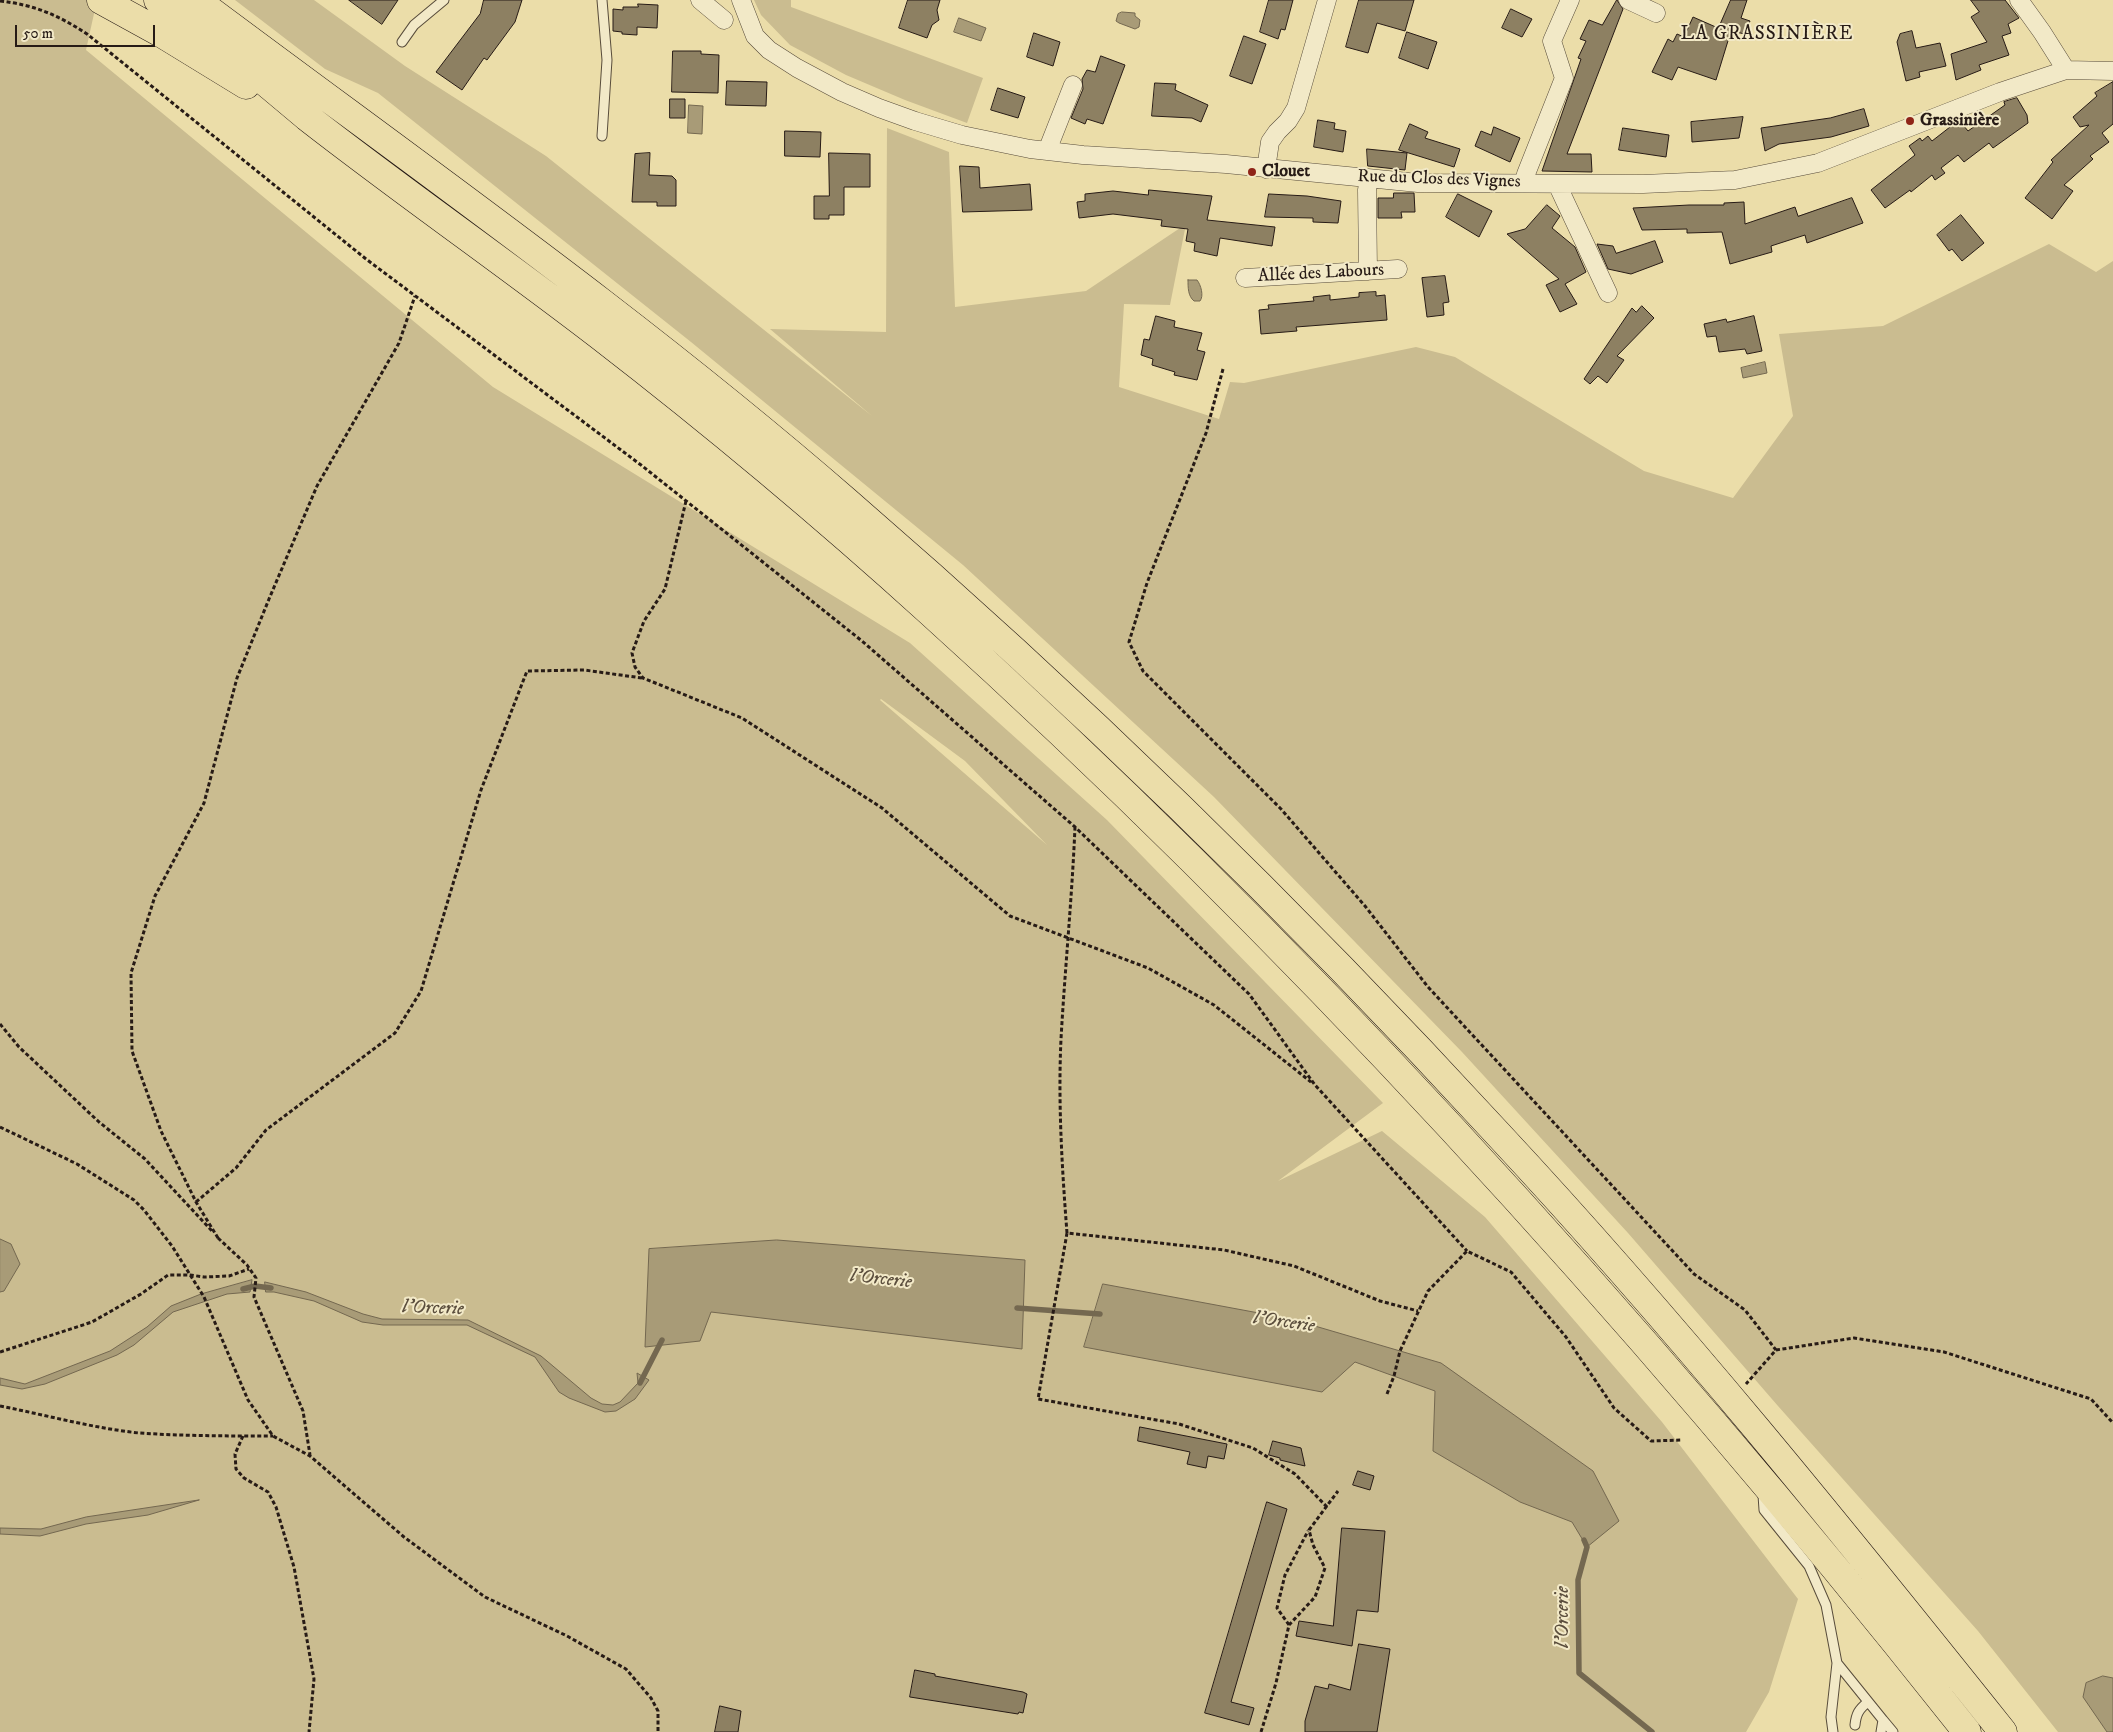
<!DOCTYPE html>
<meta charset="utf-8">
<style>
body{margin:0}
#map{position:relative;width:2113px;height:1732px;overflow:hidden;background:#ebdda9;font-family:"IM FELL DW Pica",serif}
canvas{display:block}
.scale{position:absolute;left:15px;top:25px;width:140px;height:22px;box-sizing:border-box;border:2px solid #271b16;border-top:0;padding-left:6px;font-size:15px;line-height:18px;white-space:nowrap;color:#271b16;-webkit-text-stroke:4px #f2e9c7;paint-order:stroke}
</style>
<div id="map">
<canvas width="2113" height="1732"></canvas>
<div class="scale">50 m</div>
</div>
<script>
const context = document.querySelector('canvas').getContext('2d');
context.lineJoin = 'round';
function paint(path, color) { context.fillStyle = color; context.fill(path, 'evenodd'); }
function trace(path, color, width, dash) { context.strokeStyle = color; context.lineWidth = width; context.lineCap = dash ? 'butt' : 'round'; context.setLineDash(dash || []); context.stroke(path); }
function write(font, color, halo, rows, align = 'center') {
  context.font = font + ' "IM FELL DW Pica",serif'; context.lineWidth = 4; context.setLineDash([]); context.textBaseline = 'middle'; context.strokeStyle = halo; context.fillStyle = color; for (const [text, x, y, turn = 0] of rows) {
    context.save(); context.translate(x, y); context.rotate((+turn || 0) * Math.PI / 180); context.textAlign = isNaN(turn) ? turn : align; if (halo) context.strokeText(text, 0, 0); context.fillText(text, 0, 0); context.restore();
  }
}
paint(new Path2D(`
 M0 0H97L86 50 493 387 910 643 1107 820 1383 1103 1278 1181 1382 1131 1485 1217 1662 1422 1798 1599 1769 1692 1746 1732H0ZM881 699 965 761 1047 845 880 700Z
 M235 0H314L405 66 546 156 872 416 770 329 886 332 887 128 949 152 955 307 1086 291 1186 224 1170 305 1124 304 1119 387 1219 419 1230 382 1244 383 1416 347 1455 357 1644 471 1733 498 1793 416 1779 334 1883 326 2049 244 2096 272 2113 261V1732H2058L1978 1631 1778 1406 1628 1233 1462 1052 1214 797 963 565 691 342 378 93 325 69Z
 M754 0H791V7L983 78 967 123 905 100 846 75 790 45 761 15Z`), '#cabc90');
const water = new Path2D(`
 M1122 12 1135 13V16L1140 20 1139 27 1135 29 1119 23 1116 21 1118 14Z
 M959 18 986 28 981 41 954 32Z
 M689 105 703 106 702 134 688 133Z
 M1188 280H1197C1201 285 1204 296 1200 301H1194C1188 296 1188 288 1188 280Z
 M1765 362 1767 373 1743 378 1741 368Z
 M0 1239 11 1244 20 1264 4 1291 0 1292Z
 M777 1240 1025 1260 1022 1349 711 1312 700 1341 645 1347 649 1249Z
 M252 1280 250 1292 227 1294 173 1312 134 1345 117 1355 45 1384 22 1389 0 1385V1378L25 1384 110 1351 147 1327 171 1306 201 1294Z
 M265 1282 306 1292 363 1314 382 1319 468 1320 541 1356 591 1398 602 1404 613 1405 620 1402 638 1383 637 1373 649 1380 635 1399 616 1411 605 1412 569 1398 559 1392 535 1357 467 1325H383L362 1322 314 1301 274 1292H266Z
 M1103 1284 1291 1319 1441 1363 1593 1471 1619 1521 1587 1547 1572 1522 1520 1502 1433 1451 1435 1391 1355 1362 1322 1392 1084 1347Z
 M199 1500 148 1515 86 1524 40 1536 0 1534V1528L41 1529 86 1517Z
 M2103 1676 2113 1678V1732H2107L2083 1697 2086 1683Z`);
paint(water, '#a89b77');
trace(water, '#746850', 1);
trace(new Path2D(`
 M243 1289 255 1286 271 1288
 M1017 1308 1100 1314
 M640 1383 662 1340
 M1584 1540 1587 1547 1578 1580 1579 1673 1652 1732`), '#746850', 5.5);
const building = new Path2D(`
 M349 0H398L382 24Z
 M484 0H522L515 22 487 60 484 58 462 90 436 72 480 14Z
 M908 0H940L937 10 939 20 932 25 927 38 899 28Z
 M1269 0H1293L1285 30 1281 29 1278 39 1260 32Z
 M1359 0H1414L1405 31 1377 23 1368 53 1346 47Z
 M1617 0 1623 9 1567 154H1591L1592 172 1542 171 1581 59 1578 58 1586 41 1580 39 1589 20 1602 25Z
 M1731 0H1747L1741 18 1750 21 1745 34 1731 31 1716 80 1678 67 1672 80 1652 72 1668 39 1673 42 1677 34 1684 37 1693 17 1718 28Z
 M1971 0H2005L2019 18 2008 24 2011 33 2002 36 2009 55 1979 65 1981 70 1956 80 1951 54 1987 42 1971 17 1979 12Z
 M638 4 658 5 657 28 637 27V35L622 34V32L613 31V9L623 10V7H638Z
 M1511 9 1532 19 1522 37 1502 28Z
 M1912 31 1916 48 1940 43 1946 66 1919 72 1920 77 1906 81 1897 42 1900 34Z
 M1407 32 1437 42 1428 69 1399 58Z
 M1034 33 1060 42 1053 66 1027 57Z
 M1244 36 1266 44 1252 84 1230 76Z
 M673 51H701V54L719 55 718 93 672 92Z
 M1101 56 1125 65 1103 124 1087 119 1085 124 1071 118 1083 89 1082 79 1087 70 1095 72Z
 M727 81 767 82 766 106 726 105Z
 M2113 82V124L2102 133 2109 142 2090 156 2093 159 2064 185 2073 191 2052 219 2025 198 2053 162 2051 160 2089 125 2080 127 2073 117 2097 96 2095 93Z
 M1155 83 1176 84 1175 90 1208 105 1201 122 1192 118 1152 116Z
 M998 88 1025 97 1018 118 991 110Z
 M2017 98 2027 115 2028 123 1993 148 1989 143 1964 162 1958 155 1941 168 1945 173 1935 180 1932 175 1911 192 1910 190 1885 208 1871 190 1915 155 1909 146 1920 138 1922 141 1928 136 1932 141 1959 120 1968 131 2005 105 2004 102Z
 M670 99H685V118H670Z
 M1864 109 1869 126 1831 137 1779 144 1765 151 1761 128 1830 118Z
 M1743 117 1739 138 1692 142 1691 122Z
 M1318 120 1335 123 1334 129 1346 131 1343 152 1314 147Z
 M1410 124 1428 132 1425 138 1460 149 1454 167 1399 150Z
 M1494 127 1520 138 1510 162 1475 146 1481 131 1491 135Z
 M1623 128 1669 135 1666 157 1619 150Z
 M785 131 821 132 820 157 785 156Z
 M1367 149 1407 153 1405 170 1368 166Z
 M650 153 649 175 672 176 676 180V206H657V202H632L635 154Z
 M829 153 870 154V187H844V215H829V219H814V196H829Z
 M960 166 979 167 980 188 1030 184 1032 210 963 212Z
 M1149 190 1212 196 1207 220 1275 227 1272 246 1220 238 1217 256 1194 251 1195 243 1186 241 1188 229 1161 226 1162 220 1113 214 1079 218 1077 202 1085 201V194L1113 191 1148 195Z
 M1394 193H1414L1415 212H1401L1402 218H1378V198H1393Z
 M1269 194 1307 196 1341 201 1338 223 1313 222V218L1265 217Z
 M1458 194 1492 211 1479 237 1446 217Z
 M1852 198 1863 223 1807 243 1805 235 1771 246 1772 252 1730 264 1722 232 1687 233V229L1642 230 1633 208 1689 205H1724V203L1744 202 1745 224 1795 207 1798 216Z
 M1547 205 1560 216 1552 228 1575 247 1586 272 1565 284 1577 304 1560 312 1546 285 1559 279 1507 234 1525 229Z
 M1961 215 1984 243 1962 261 1952 249 1949 251 1937 235Z
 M1655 241 1663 262 1631 274 1608 269 1597 244 1613 246 1616 253Z
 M1445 276 1449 302 1443 303 1444 315 1427 317 1422 278Z
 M1376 292V296L1385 295 1387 320 1296 327 1297 331 1261 334 1259 310 1269 309 1268 305 1314 301 1313 297 1330 295V300L1359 297V293Z
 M1642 306 1654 318 1617 356 1624 360 1607 383 1598 376 1590 384 1584 379 1632 308 1636 312Z
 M1156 316 1175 321 1174 327 1202 333 1197 350 1205 352 1197 380 1174 375 1175 372 1152 365 1153 359 1141 355 1144 339 1149 340Z
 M1754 316 1762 351 1747 354 1745 349 1719 352 1716 336 1707 337 1704 324 1726 319 1727 322Z
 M1140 1427 1227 1444 1224 1459 1208 1456 1206 1468 1187 1464 1190 1452 1138 1441Z
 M1273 1441 1301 1448 1305 1466 1280 1460V1458L1269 1455Z
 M1358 1471 1374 1476 1370 1490 1353 1485Z
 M1267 1502 1287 1509 1231 1702 1254 1708 1249 1725 1205 1713Z
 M1342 1528 1385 1531 1378 1612 1357 1610 1352 1646 1296 1636 1299 1621 1333 1626Z
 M1359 1644 1390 1649 1377 1732H1305V1721L1315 1686 1328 1689 1329 1684 1350 1690Z
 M915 1670 935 1674V1676L1023 1692 1027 1694 1023 1713 1019 1712 1018 1714 910 1697Z
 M720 1706 741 1711 738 1732H715Z`);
paint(building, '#8d8062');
trace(building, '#271b16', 1);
const service = new Path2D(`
 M602 0 607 60 602 136
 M402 42 414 25 444 0
 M1763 1495 1764 1510 1809 1566 1826 1605 1837 1663 1831 1717 1833 1732
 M1837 1663 1883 1720 1881 1732
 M1883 1720 1893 1732
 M1855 1725C1856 1714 1859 1709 1868 1702`);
const minor = new Path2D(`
 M700 0 724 20
 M741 0 755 36 769 50 797 68 842 92 879 108 915 121 962 135 1030 149 1083 155 1226 164 1418 183 1643 184 1735 180 1818 163 2000 92 2066 70 2113 71
 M1628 0 1656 13
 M2019 0 2042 32 2066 70
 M1047 151 1073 85
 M1266 169 1270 142 1277 132 1288 121 1296 108 1327 0
 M1524 183 1526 174 1564 78 1552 41 1570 0
 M1557 184 1608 293
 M1368 271 1367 190 1369 179
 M1245 278 1398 269`);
const trunk = new Path2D(`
 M101 0 161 33 246 85
 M158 0C185 20 213 39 239 60 262 79 284 98 307 117 403 192 504 262 600 336 714 424 824 516 930 612 1308 953 1651 1332 1967 1732
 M196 0C415 164 639 321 846 501 1075 699 1293 911 1498 1134 1676 1325 1840 1528 2003 1732`);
trace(service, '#584c3b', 11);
trace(minor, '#584c3b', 19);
trace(trunk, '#271b16', 29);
trace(new Path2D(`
 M0 1C35 5 58 15 87 34L366 259 641 465 862 641 1075 827 1249 994 1315 1085 1467 1251
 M1223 369 1206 433 1147 583 1129 642 1143 671 1281 809 1365 906 1428 987 1694 1274 1745 1310 1776 1350 1746 1384
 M686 501 665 589 644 621 632 653 635 667 643 678 742 718 882 808 1010 916 1148 968 1214 1005 1311 1082
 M0 1024 19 1047 99 1122 145 1159 212 1231
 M0 1127 77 1164 134 1200 144 1210 172 1246 204 1297 248 1400 273 1436 310 1456 404 1537 485 1597 567 1636 626 1669 651 1698 658 1711V1732
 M196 1202 236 1168 266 1130 395 1033 421 991 481 790 527 671 584 670 642 678
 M1067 1233C1062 1168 1058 1103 1061 1039 1065 968 1072 898 1075 827
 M218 1238 196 1202 161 1131 132 1051 131 973 155 896 204 803 237 678 269 599 317 486 399 343 415 296
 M218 1238 247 1265 256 1278 254 1297 303 1411 310 1455
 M1776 1350 1854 1338 1944 1352 2091 1399 2113 1423
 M0 1352 92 1322 141 1294 168 1275H190L204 1277 229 1276 249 1269
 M1387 1394 1394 1376 1400 1351 1428 1291 1467 1251 1511 1272 1566 1337 1614 1408 1651 1441 1681 1440
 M0 1406C46 1415 92 1428 139 1433 183 1436 228 1436 273 1436
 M243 1436 235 1454 236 1469 244 1478 268 1492 276 1507 294 1567 314 1679 309 1732
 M1327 1507 1295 1474 1253 1448 1179 1424 1038 1399 1067 1233 1224 1250 1294 1266 1380 1301 1418 1311
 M1289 1625 1277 1608 1285 1575 1308 1531
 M1261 1732 1276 1683 1289 1625 1315 1597 1325 1568 1313 1545 1309 1530 1338 1491`), '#271b16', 3, [4, 2.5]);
trace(service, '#f2e9c7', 9);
trace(minor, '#f2e9c7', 18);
trace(trunk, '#ebdda9', 28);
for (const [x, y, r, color] of [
 [1910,121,5,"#8f2418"],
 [1252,172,5,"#8f2418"]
]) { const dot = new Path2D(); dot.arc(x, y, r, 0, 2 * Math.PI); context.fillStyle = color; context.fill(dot); trace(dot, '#f2e9c7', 2); }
write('bold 18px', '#271b16', '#f2e9c7', [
 ["Grassinière",1920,121],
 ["Clouet",1262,172]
], 'left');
write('18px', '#271b16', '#f2e9c7', [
 ["Rue du Clos des Vignes",1439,180,2],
 ["Allée des Labours",1321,274,-3]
]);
context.letterSpacing = '1px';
write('19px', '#271b16', '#f2e9c7', [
 ["LA GRASSINIÈRE",1767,35]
]);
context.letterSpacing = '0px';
write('italic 19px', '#5b4e3d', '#f2e9c7', [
 ["l'Orcerie",881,1280,6],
 ["l'Orcerie",433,1309,2],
 ["l'Orcerie",1284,1323,8],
 ["l'Orcerie",1564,1617,-90]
]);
</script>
